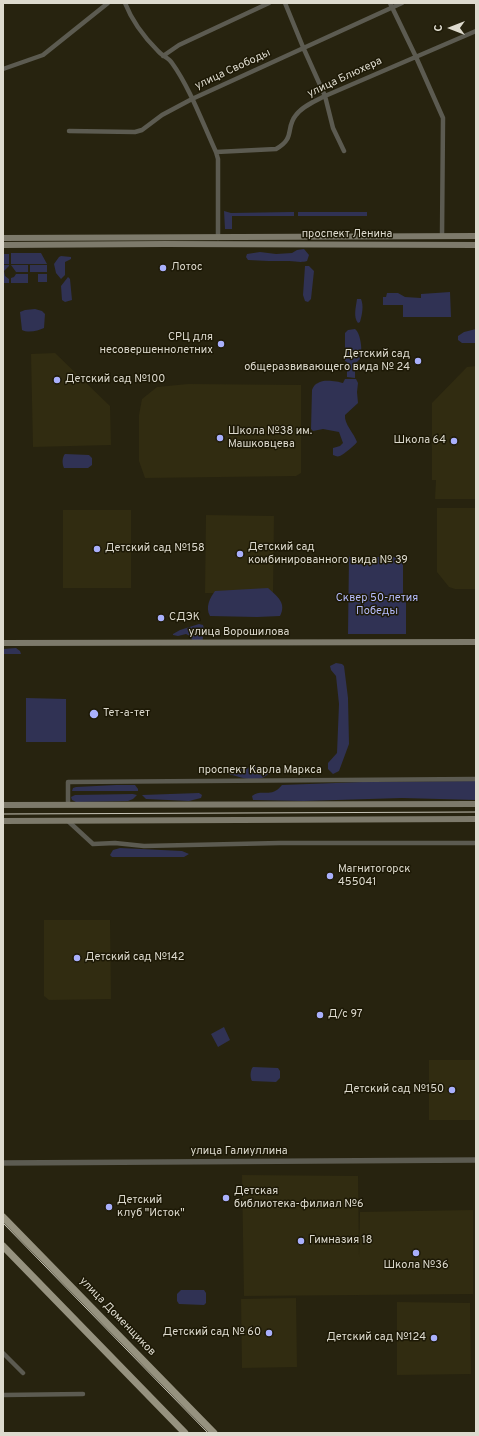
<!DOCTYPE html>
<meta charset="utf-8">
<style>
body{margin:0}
#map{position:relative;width:479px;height:1436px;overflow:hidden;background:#27230f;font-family:Overpass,sans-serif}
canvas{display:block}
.frame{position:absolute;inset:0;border:4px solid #dddace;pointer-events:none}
.north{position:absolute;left:431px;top:8px;width:40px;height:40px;-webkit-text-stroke:3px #1d1906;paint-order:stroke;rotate:270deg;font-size:11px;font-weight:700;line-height:16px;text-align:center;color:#dddace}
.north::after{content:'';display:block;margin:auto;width:14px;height:18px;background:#dddace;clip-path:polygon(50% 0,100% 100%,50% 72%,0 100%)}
</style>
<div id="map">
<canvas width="479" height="1436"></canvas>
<div class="frame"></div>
<div class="north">С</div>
</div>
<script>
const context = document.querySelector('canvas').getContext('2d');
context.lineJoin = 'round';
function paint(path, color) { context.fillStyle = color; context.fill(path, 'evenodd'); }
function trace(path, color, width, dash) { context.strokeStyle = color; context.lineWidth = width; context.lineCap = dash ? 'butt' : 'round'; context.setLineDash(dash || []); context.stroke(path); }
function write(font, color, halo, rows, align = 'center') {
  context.font = font + ' Overpass,sans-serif'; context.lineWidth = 3; context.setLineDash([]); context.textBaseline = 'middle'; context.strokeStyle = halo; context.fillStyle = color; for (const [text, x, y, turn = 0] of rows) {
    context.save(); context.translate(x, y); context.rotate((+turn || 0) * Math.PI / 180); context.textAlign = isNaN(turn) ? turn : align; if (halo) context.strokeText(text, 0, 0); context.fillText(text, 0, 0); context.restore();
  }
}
paint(new Path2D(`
 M55 353 110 406 111 445 33 447 31 354Z
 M476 366V499H435L436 480H432V403L467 367Z
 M188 384 301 385V473L296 476 145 478 139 461V415L142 399 157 387Z
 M437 508H476V589H455L449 587 437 572Z
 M63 510H131V588H63Z
 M206 515 274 516 273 594 205 593Z
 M44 920H110L111 999 49 1000 44 996Z
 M429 1060H476V1120H429Z
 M242 1175 358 1176 359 1257 360 1212 473 1210V1294L244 1296Z
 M296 1298 297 1367 242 1368 241 1299Z
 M397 1302 470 1303 471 1374 397 1375Z`), '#312c11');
paint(new Path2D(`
 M224 211 231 213 291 212H294V216H232V229H225Z
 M298 212H367V216H298Z
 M304 249 309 255 307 261C300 263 296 261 289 261 275 261 262 261 248 260L246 257 247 254 260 252 276 254 292 253 297 250Z
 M11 253H41L47 264H11Z
 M3 254H9V264H3Z
 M61 256 71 257V259L65 262V275L61 279 56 273 54 264 59 257Z
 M3 265H9V266L4 271 5 276 9 279V283H3Z
 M11 265H28V272H16Z
 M30 265H47V272H30Z
 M305 266H309L314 271 311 299 308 302 305 301 303 295Z
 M16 274H28V283H11V278L14 277Z
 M38 274H47V282H38Z
 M68 277 70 279 72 300 65 302 62 300 61 286Z
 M450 292 451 317H403V305H383V297H386L387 293H398L405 297 421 298V294Z
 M357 299H361C364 306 362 315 360 322L358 323C353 317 356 307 357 299Z
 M35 309 42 311 45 314 44 328C38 331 28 333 22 330L20 312 25 310Z
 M355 329C361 333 363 353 360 359 358 361 357 362 355 363V378L347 377V362L345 361V333L348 330Z
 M476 329V343H462L458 340V336L464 332Z
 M345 379H356L358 383 357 392 358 403 345 415C344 424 354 433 357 442 355 445 344 454 340 456 337 457 336 456 333 455V448L340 446 343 443 339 432 323 429 313 431 311 429 312 390C313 387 315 384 318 383 323 379 337 381 343 383Z
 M65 454 89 455 92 458V465L88 468H64C62 464 62 457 65 454Z
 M349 557H403V593L406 603V634H348Z
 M268 588C277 596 287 603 280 616L257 617 210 616C205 607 210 598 215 591Z
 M199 624 203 625C205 630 202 636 203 642H193L190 636 186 634 178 636 173 635V634L180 630Z
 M16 648 20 651 21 654H3V649Z
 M336 663 342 664 344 666 348 698 349 744 339 771 333 774 328 769V763L337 753 339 704 336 676 331 670 330 666Z
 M26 698 66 699V742H26Z
 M256 767 267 768 269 770V773C259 785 239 777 226 773L227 769Z
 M476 781V800L402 798 304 801 253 800 252 796C262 788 271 799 282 785L362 782Z
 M116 785H135L138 789V791H72L73 788 76 787Z
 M199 793 202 795 201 798 189 801 146 799 142 795Z
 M133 794 137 795 133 799 128 801 76 802 72 800 71 797 75 795Z
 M120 848 182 851 189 854 184 857H112L110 855 113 850Z
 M224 1027 230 1040 218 1047 211 1034Z
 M253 1067 278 1068 280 1071V1078L276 1082 252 1081C250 1078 250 1070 253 1067Z
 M181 1290H204L206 1293V1303L204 1305 179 1304 177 1301V1294Z`), '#303254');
trace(new Path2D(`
 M125 3C132 21 145 38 158 51 162 56 169 58 172 63 190 88 203 124 216 152L218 159V238
 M285 3 303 47 325 96 333 128 344 151
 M390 3 416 57 443 118 442 236
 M163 56 179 45 269 3
 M3 69 43 55 108 3
 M69 131 135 132 142 130 162 115 192 99 402 3
 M216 152 276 149C296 138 285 128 296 115 303 106 315 101 325 96L476 31
 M68 805V782L476 779
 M68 821 93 844 115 843 144 846 280 843H476
 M3 1353 23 1373
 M3 1395 83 1394`), '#5c5b51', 4.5);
trace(new Path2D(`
 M3 1163 476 1160`), '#5c5b51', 5.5);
trace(new Path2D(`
 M3 238 476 236
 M3 245 165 244 476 245
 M3 643 476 642
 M3 805 476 804
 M3 821 476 819`), '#7d7a6b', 6);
trace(new Path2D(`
 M3 1217 214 1433
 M3 1246 185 1433`), '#96927f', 7);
trace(new Path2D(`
 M3 814 476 812
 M3 1223 208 1433`), '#c7c4b7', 1);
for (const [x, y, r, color] of [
 [163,268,4,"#a9b0fc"],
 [221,344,4,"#a9b0fc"],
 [418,361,4,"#a9b0fc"],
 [57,380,4,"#a9b0fc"],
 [220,438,4,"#a9b0fc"],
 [454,441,4,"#a9b0fc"],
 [97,549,4,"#a9b0fc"],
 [240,554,4,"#a9b0fc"],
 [161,618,4,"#a9b0fc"],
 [94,714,5,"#a9b0fc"],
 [330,876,4,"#a9b0fc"],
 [77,958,4,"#a9b0fc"],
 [320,1015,4,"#a9b0fc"],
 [452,1090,4,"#a9b0fc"],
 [226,1198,4,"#a9b0fc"],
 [109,1207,4,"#a9b0fc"],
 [301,1241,4,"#a9b0fc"],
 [416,1253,4,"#a9b0fc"],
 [269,1333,4,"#a9b0fc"],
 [434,1338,4,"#a9b0fc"]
]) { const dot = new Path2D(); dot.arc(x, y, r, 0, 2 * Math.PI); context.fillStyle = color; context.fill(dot); trace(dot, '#1d1906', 1.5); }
write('11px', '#dddace', '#1d1906', [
 ["улица Свободы",233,70,-25],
 ["улица Блюхера",345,78,-25],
 ["проспект Ленина",347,235],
 ["улица Ворошилова",239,633],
 ["проспект Карла Маркса",260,771],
 ["улица Галиуллина",239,1152],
 ["улица Доменщиков",117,1317,46]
]);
write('11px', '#dddace', '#1d1906', [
 ["Лотос",171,268],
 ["СРЦ для",213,338,"right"],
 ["несовершеннолетних",213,351,"right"],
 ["Детский сад",410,355,"right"],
 ["общеразвивающего вида № 24",410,368,"right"],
 ["Детский сад №100",65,380],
 ["Школа №38 им.",228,432],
 ["Машковцева",228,445],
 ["Школа 64",446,441,"right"],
 ["Детский сад",248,548],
 ["комбинированного вида № 39",248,561],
 ["Детский сад №158",105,549],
 ["СДЭК",169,618],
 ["Тет-а-тет",103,714],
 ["Магнитогорск",338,870],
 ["455041",338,883],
 ["Детский сад №142",85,958],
 ["Д/с 97",328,1015],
 ["Детский сад №150",444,1090,"right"],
 ["Детская",234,1192],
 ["библиотека-филиал №6",234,1205],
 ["Детский",117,1201],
 ["клуб \"Исток\"",117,1214],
 ["Гимназия 18",309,1241],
 ["Школа №36",416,1266,"center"],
 ["Детский сад № 60",261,1333,"right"],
 ["Детский сад №124",426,1338,"right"]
], 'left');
write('11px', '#b4bbfb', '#1d1906', [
 ["Сквер 50-летия",377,599],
 ["Победы",377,612]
]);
</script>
